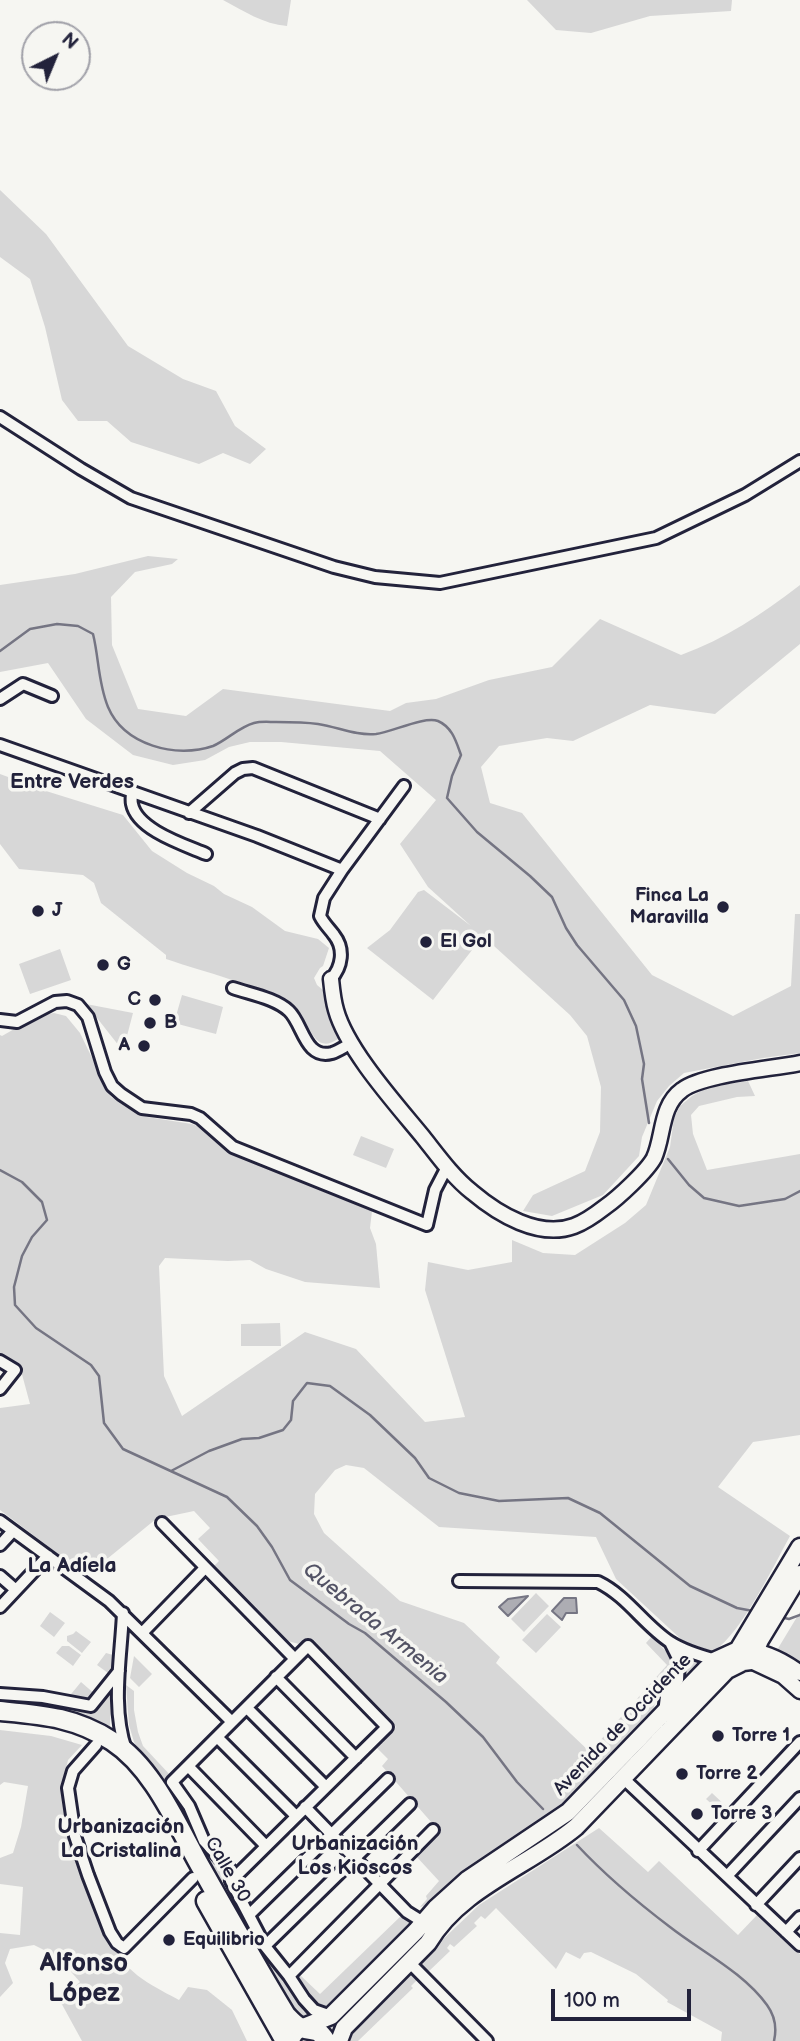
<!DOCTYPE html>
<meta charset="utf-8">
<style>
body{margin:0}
#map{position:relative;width:800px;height:2041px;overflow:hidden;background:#f6f6f2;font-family:"Balsamiq Sans",sans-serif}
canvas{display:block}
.north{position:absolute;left:21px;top:21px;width:70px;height:70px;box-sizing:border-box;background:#f6f6f2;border:2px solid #a1a1a9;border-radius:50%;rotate:43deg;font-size:19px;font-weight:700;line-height:28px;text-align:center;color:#22223b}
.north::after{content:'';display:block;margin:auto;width:24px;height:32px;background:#22223b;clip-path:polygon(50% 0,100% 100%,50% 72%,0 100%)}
.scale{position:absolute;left:551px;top:1989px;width:140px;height:32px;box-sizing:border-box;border:4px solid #22223b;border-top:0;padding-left:9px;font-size:21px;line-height:24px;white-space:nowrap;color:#22223b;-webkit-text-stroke:5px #f6f6f2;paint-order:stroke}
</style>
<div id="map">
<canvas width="800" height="2041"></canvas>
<div class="north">N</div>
<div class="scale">100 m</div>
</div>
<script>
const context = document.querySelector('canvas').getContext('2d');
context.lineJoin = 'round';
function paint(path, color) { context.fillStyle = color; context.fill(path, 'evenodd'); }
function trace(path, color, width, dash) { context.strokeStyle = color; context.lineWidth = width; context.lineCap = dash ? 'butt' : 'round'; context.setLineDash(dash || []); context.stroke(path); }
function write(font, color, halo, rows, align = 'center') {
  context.font = font + ' "Balsamiq Sans",sans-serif'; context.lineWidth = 7; context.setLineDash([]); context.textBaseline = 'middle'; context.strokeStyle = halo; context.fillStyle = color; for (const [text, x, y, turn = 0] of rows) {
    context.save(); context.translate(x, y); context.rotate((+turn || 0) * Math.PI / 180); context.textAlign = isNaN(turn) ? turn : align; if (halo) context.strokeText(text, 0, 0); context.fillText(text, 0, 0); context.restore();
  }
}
paint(new Path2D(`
 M223 0H291L287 26C263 24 244 11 223 0Z
 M527 0H732L731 11 650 16 591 33 556 30Z
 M0 190 46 234 128 346 183 379 216 391 235 426 266 449 250 464 223 453 199 464 131 442 107 421H78L62 400 45 327 30 279 0 257Z
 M148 556 178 559 172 564 135 572 111 597 112 645 138 709 186 716 223 689 390 711 406 703 436 699 489 680 552 667 600 619 681 655C725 639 762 614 800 585V644L715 714 650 705 573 741 547 738 499 746 481 767 490 803 522 813 652 975 733 1016 791 986 795 914H800V1053L763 1058 684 1073 669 1086 657 1101 642 1137 639 1156 603 1195 552 1216 523 1211 533 1195 585 1171 600 1132 601 1087 587 1036 570 1015 483 936 433 1000 367 948 390 930 418 892 424 890 471 926 428 887 400 844 436 800 380 751 281 742H250L229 747 205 760 173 765 133 755 86 719 48 663 0 672V585L75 574Z
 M0 774 46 791 123 815 152 851 187 873 214 886 224 894 252 907 285 931 318 939 329 948 323 966 320 968 314 978 317 985 323 990 329 1018 338 1039C311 1057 311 1018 293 1007 257 984 207 973 166 959V955L101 903 94 883 83 875 19 869 0 844Z
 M60 949 71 980 30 994 19 964Z
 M182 995 223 1007 216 1034 174 1023Z
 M86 1004 133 1013 123 1051Z
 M54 1013 66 1016 80 1033 111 1097 147 1117 192 1124 202 1128 229 1153 372 1211 370 1228 376 1244 380 1288 305 1282 266 1269 250 1260 228 1261 165 1258 159 1266 164 1376 182 1416 305 1332 356 1349 425 1422 465 1417 425 1290 428 1262 468 1270 512 1262V1240L543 1253 575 1255 625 1223 646 1205 670 1147 674 1118 680 1106 692 1096 708 1087 748 1081 755 1096 737 1097 699 1106 691 1115 693 1134 707 1170 800 1154V1435L753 1442 718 1487 790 1536C773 1567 742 1632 714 1651L705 1649 683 1641 616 1579 596 1537 439 1527 364 1468 346 1465 335 1470 315 1494 314 1514 324 1533 400 1601 464 1623 500 1657 496 1663 590 1752 667 1665 646 1643 652 1636 670 1656 674 1671 659 1689 652 1714 558 1809 454 1878 424 1906 420 1907 427 1899 426 1896 439 1881 415 1855 439 1831 382 1766 388 1759 376 1747 396 1727 311 1639 303 1645 280 1639 212 1568 219 1561 198 1539 210 1528 194 1511 156 1519 107 1559 92 1574 70 1563 0 1510V1408L30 1404 20 1367 0 1355V1035L2 1036 37 1016Z
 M361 1136 394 1149 386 1168 353 1155Z
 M280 1323 281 1346H241V1324Z
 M536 1593 549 1606 524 1632 511 1619Z
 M50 1612 65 1623 54 1637 40 1626Z
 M800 1612V1665L777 1650Z
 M547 1614 561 1627 536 1653 522 1640Z
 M76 1631 91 1642 82 1653 67 1641V1636L73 1634Z
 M62 1646H69L81 1655 73 1666 56 1653Z
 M106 1653 113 1655V1672L108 1673 97 1665Z
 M134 1656 152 1674 139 1687 130 1678Z
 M683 1658 701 1662 681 1684Z
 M81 1682 96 1695 89 1703 67 1699Z
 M126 1685 134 1691V1710L138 1732 143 1746 171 1776 229 1874 222 1881 226 1894 163 1786 134 1742 129 1725Z
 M111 1687 110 1726 107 1729 0 1704V1698L44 1700 93 1711Z
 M0 1730 51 1736 82 1745 68 1760 65 1773V1801L71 1838 106 1938 118 1947C121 1972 159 1989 179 2000L188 1987 207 1990 232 2010 247 2041H82L59 1999 80 1982 58 1957 34 1945 10 1949 5 1963 13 1983 0 1997V1933L20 1935 23 1887 0 1884V1858L13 1853 21 1827 28 1786 4 1782 0 1785Z
 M712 1793 729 1809 724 1815 706 1799Z
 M599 1828 648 1872 659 1861 738 1935 757 1915 800 1954V2041H721L722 2032 667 2002 668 2000 636 1974 591 1952 584 1953 580 1959 566 1952 556 1969 496 1908 485 1919 481 1916 474 1923 477 1926 454 1947 450 1944 447 1948 450 1951 427 1973 418 1963 479 1905Z
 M229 1886 304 2012 317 2015 305 2019 302 2018C295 2012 290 2004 284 1996 259 1963 242 1926 229 1886Z
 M402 1915 414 1923 333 2011 321 2008 300 1985 298 1979 300 1975 320 1994Z
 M426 1931 428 1933 338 2022 331 2037 320 2026 335 2019Z
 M410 1971 418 1979 411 1986 413 1988 358 2041H347L351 2032Z`), '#d7d7d7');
const water = new Path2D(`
 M528 1596 508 1616 499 1607 508 1599Z
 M564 1598H576L577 1613H566L562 1620 552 1611Z`);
paint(water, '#adadb3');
trace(water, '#757583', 2);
trace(new Path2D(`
 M0 651 30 629 57 624 78 626 93 634C99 658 98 683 108 707 124 745 176 759 213 746 227 740 239 727 254 723 261 721 269 722 276 722 290 722 304 722 318 724 338 727 356 736 376 734 392 732 424 716 438 721 452 727 456 741 461 755L452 776 447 798 477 832 530 876 552 897 566 928 577 945 624 1000 636 1026 644 1064 642 1079 649 1123
 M668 1159 689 1185 704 1198 739 1206 785 1199 800 1191
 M0 1170 22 1182 42 1202 47 1220 32 1237 22 1256 14 1287 15 1305 36 1328 91 1365 99 1376 104 1423 123 1449 227 1497 257 1526 272 1547 290 1580 349 1624 365 1633 446 1702 483 1737 517 1782 543 1809
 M171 1471 209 1451 242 1439 259 1438 283 1430 291 1420 293 1401 307 1383 330 1386 370 1415 415 1458 429 1478 459 1493 499 1501 568 1498 600 1513 690 1586 737 1608 753 1611
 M780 1617 789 1619 800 1615
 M577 1845C605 1875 637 1902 670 1927 702 1952 743 1972 767 2005 775 2016 777 2028 774 2041`), '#757583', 2.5);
const minor = new Path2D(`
 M0 417 81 469 131 498 334 567 375 577 440 583 656 538 745 495 800 461
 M0 699 23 684 52 696
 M0 745 257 836 342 870 324 898 320 916C324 924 329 928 334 935 345 949 342 967 331 979
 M132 792C132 796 131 800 132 804 137 830 185 845 206 854
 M189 813 235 773 243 769 253 768 380 819
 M342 870 404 786
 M233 988C250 994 275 998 289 1011 303 1024 305 1060 332 1053 339 1051 345 1046 352 1043
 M0 1020 17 1022 55 1002 67 1001 78 1005 88 1017 105 1072 112 1086 121 1094 142 1108 191 1114 200 1118 233 1147 427 1225 435 1190 447 1167
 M0 1361 15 1370 0 1389
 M0 1521 109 1601 232 1722
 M162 1523 295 1659
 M0 1545 13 1531
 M0 1576 16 1590
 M459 1581 598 1582C627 1596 644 1625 670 1642 684 1651 701 1656 716 1660
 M0 1607 48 1556
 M123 1613C121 1658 111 1707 126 1750
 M143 1632 205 1568
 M276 1677 356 1758
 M0 1694 43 1697 91 1706 119 1671
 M247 1708 326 1787
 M664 1713 666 1696 678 1680 679 1660 670 1642
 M217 1737 296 1816
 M96 1745 73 1771 68 1788 75 1836 88 1875 110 1932 117 1943 124 1948 193 1878
 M188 1766 266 1846
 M623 1778 800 1945
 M305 1807 407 1912 428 1925
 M698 1851 800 1742
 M236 1876 204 1841 189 1806 172 1782 308 1646 387 1727 231 1881 265 1946 289 1976 304 1999 314 2010 331 2016
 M727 1876 800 1798
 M756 1905 800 1858
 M249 1915 388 1779
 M786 1932 800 1917
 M265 1946 410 1804
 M409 1962 487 2041
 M289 1976 433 1830`);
const tertiary = new Path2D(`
 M331 979C332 989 333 1000 336 1010 347 1050 396 1104 423 1137 438 1156 453 1177 472 1192 498 1214 539 1239 574 1226 585 1222 596 1214 605 1207 618 1198 647 1171 654 1158 664 1136 660 1106 682 1090 703 1074 771 1069 800 1063
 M744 1650C765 1651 784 1661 800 1673
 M745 1655 751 1661 783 1676 800 1691`);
const secondary = new Path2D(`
 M290 2041 295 2033 301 2028 331 2016 416 1931 436 1908 467 1880 568 1812 705 1670 716 1660 738 1650 800 1547
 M339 2041 344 2028 428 1943C460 1888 529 1866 576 1827L727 1670 743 1662 751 1661 760 1640 800 1574`);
const primary = new Path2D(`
 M0 1711C42 1715 75 1717 112 1741 155 1769 178 1828 203 1871 230 1919 257 1967 286 2015 290 2019 295 2025 300 2027 313 2033 317 2026 326 2041
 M206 1901 285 2041`);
trace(minor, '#22223b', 16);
trace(tertiary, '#22223b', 19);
trace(secondary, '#22223b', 21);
trace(primary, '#22223b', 23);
trace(minor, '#f6f6f2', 10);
trace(tertiary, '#f6f6f2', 14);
trace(secondary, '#f6f6f2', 16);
trace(primary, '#f6f6f2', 18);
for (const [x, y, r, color] of [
 [723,907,7,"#22223b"],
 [38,911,7,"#22223b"],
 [426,942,7,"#22223b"],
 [103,965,7,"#22223b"],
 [155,1000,7,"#22223b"],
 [150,1023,7,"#22223b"],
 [144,1046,7,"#22223b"],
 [718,1736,7,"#22223b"],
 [682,1774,7,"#22223b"],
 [697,1814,7,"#22223b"],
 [169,1940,7,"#22223b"]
]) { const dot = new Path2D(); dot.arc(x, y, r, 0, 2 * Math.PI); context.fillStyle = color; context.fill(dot); trace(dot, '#f6f6f2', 2.5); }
write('bold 19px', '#22223b', '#f6f6f2', [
 ["Finca La",709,896,"right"],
 ["Maravilla",709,918,"right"],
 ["J",52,911],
 ["El Gol",440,942],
 ["G",117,965],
 ["C",141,1000,"right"],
 ["B",164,1023],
 ["A",130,1046,"right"],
 ["Torre 1",732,1736],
 ["Torre 2",696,1774],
 ["Torre 3",711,1814],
 ["Equilibrio",183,1940]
], 'left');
write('19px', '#22223b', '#f6f6f2', [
 ["Avenida de Occidente",623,1725,-46],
 ["Calle 30",227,1870,60]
]);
write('bold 21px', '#22223b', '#f6f6f2', [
 ["Entre Verdes",72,783],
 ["La Adíela",72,1567],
 ["Urbanización",121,1828],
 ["La Cristalina",121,1852],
 ["Urbanización",355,1845],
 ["Los Kioscos",355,1869]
]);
write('italic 21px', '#535365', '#f6f6f2', [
 ["Quebrada Armenia",375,1624,39]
]);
write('bold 26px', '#22223b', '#f6f6f2', [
 ["Alfonso",84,1964],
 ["López",84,1994]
]);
</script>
